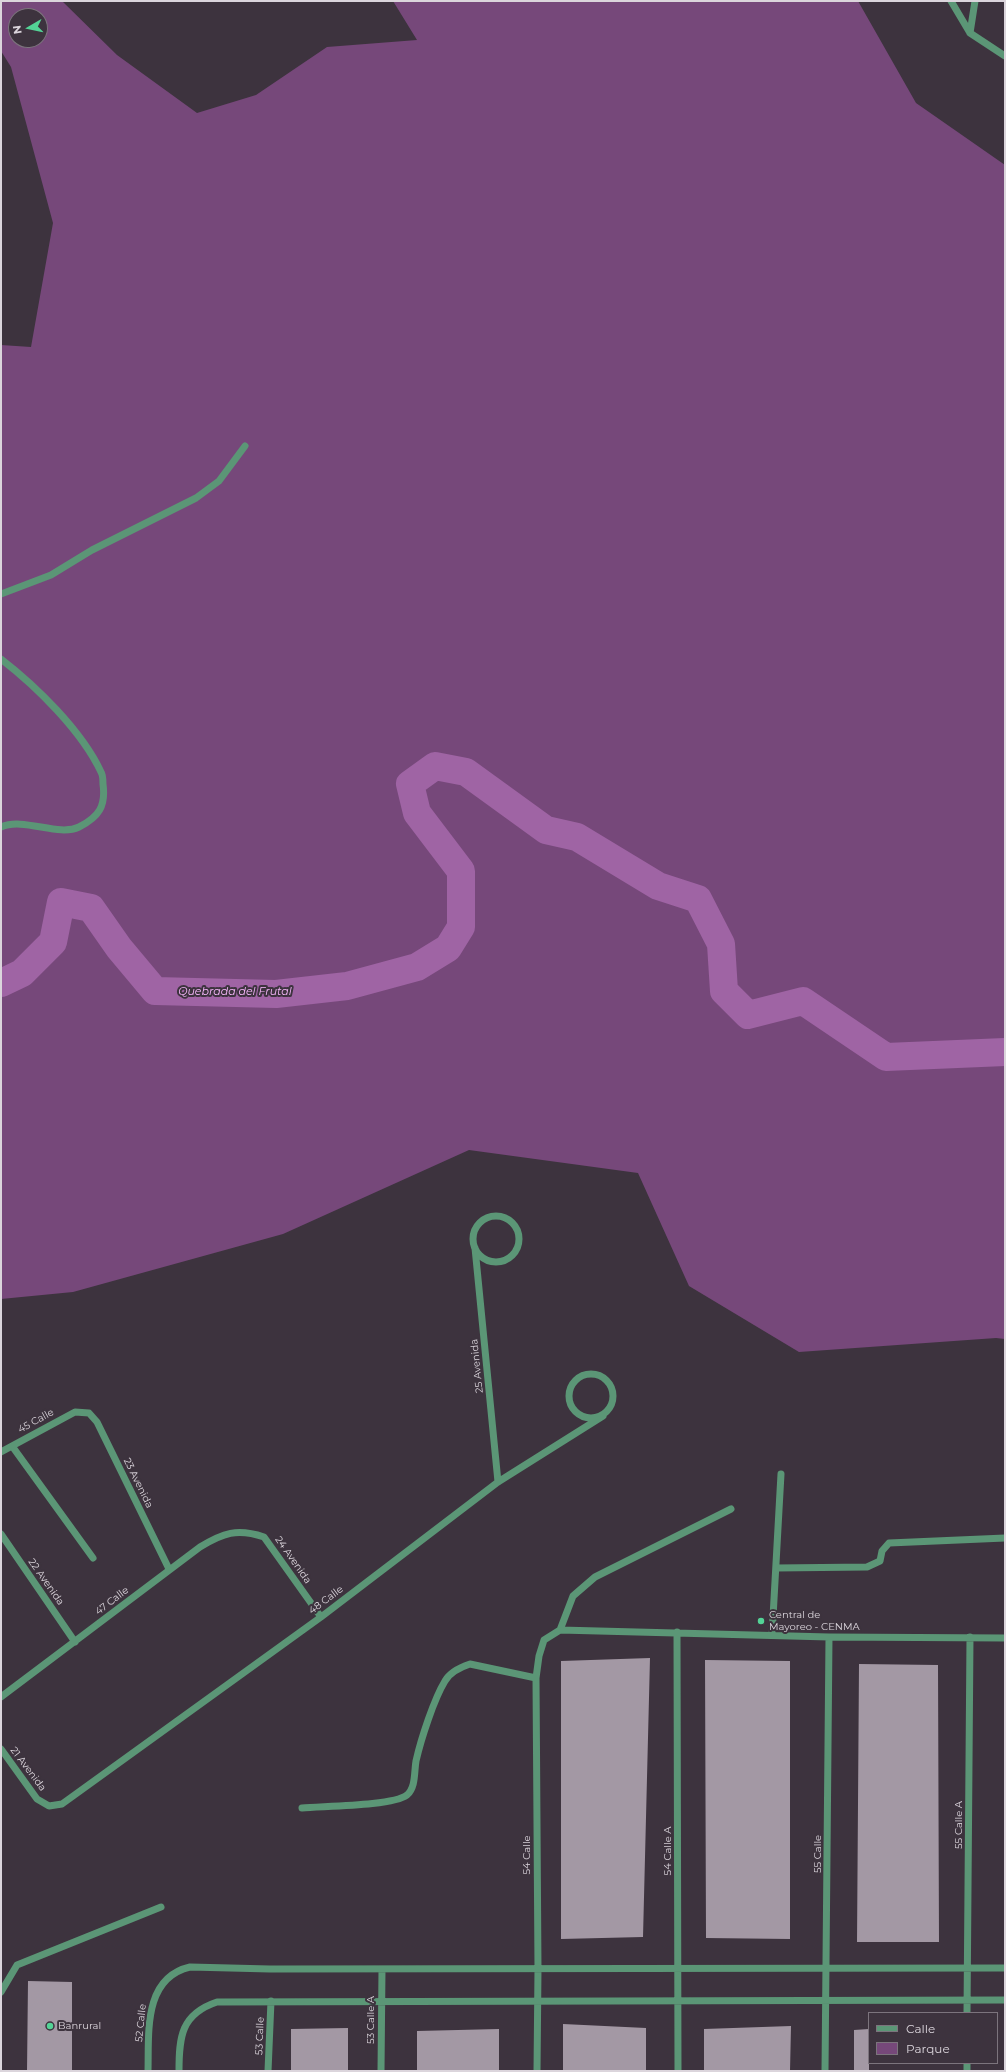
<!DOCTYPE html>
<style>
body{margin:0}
#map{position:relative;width:1006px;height:2072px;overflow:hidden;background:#3d333e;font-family:Montserrat,sans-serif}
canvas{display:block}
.frame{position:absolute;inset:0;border:2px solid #dbd5dc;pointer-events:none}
.legend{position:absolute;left:868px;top:2012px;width:130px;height:52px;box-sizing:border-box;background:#3d333e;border:1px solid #7c747d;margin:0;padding:5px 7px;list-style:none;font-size:12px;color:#dbd5dc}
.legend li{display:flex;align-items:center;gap:8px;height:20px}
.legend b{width:20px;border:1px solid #7c747d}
.north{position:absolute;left:8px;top:8px;width:40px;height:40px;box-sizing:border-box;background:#3d333e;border:1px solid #7c747d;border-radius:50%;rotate:261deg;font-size:11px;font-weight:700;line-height:16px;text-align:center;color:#dbd5dc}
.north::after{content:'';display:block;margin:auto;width:14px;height:18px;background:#53d396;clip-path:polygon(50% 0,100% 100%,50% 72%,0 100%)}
</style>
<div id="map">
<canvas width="1006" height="2072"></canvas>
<div class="frame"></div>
<ul class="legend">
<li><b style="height:5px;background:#5b9676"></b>Calle</li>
<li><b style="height:11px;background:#76487a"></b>Parque</li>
</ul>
<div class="north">N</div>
</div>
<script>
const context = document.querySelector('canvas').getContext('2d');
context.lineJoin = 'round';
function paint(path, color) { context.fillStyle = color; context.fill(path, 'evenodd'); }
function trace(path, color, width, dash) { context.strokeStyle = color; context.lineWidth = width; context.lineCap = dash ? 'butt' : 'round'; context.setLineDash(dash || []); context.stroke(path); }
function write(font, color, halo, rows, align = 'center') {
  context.font = font + ' Montserrat,sans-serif'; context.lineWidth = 4; context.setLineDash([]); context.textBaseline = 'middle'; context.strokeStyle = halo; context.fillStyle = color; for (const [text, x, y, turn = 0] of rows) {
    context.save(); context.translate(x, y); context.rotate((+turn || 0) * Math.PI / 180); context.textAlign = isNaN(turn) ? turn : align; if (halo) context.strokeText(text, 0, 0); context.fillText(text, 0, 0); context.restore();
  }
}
paint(new Path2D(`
 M1 1H62L117 55 197 113 256 95 327 47 417 40 393 1H858L916 103 1005 165V1339L996 1338 799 1352 689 1286 638 1173 469 1150 283 1234 73 1292 1 1299V345L31 347 53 223 11 67 1 51ZM16 16H40V40H16Z`), '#76487a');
trace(new Path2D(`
 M1 983 22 973 53 942 61 902 91 908 119 948 155 991 276 994 347 986 417 967 448 948 461 927V871L417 813 410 784 435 766 466 772 546 830 577 837 658 886 698 899 721 944 724 991 748 1015 803 1001 886 1057 1005 1052`), '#9f64a4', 28);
paint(new Path2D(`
 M650 1658 643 1937 561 1939V1661Z
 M705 1660 790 1661V1939L706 1938Z
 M859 1664 938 1665 939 1942H857Z
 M28 1981 72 1982V2071H27Z
 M563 2024 646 2028V2071H563Z
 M791 2026 790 2071H704V2029Z
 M348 2028V2071H291V2029Z
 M499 2029V2071H417V2031Z
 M869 2029V2071H854V2030Z`), '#a398a4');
trace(new Path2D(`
 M951 1 970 33 1005 56
 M970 33 975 1
 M1 594 51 575 92 550 196 498 219 481 245 446
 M1 659C36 686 82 731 101 772 103 775 103 780 103 784 106 806 99 817 79 827 58 837 24 817 1 827
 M473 1239a23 23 0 1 1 46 0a23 23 0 1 1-46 0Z
 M475 1248 498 1482
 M569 1396a22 22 0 1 1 44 0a22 22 0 1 1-44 0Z
 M12 1446 93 1558
 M1 1452 75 1412 89 1413 97 1422 169 1569
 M1 1534 75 1642
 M776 1568 867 1567 880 1561 882 1551 889 1543 1005 1538
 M560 1630 573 1596 595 1577 731 1509
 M677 1632 678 2071
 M772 1635 781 1474
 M1 1697 200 1547C223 1533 237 1528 264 1537L321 1617
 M1 1749 37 1799 49 1806 62 1804 321 1617 498 1482 603 1416
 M302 1808C323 1806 393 1806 407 1795 416 1787 414 1772 416 1761 421 1739 434 1699 445 1681 450 1672 461 1667 470 1664L536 1678
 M1 1992 17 1965 161 1907
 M967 2013 970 1637
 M967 2063V2071
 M148 2071C149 2033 143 1978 190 1967L270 1969 1005 1968
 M179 2071C179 2037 181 2014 217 2002L1005 2000
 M268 2071 271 2001
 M381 2071 382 1969
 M537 2071 538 1969 536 1678 539 1656 544 1640 560 1630 829 1637 1005 1638
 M825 2071 829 1637`), '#5b9676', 7);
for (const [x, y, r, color] of [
 [761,1621,4,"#53d396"],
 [50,2026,4,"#53d396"]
]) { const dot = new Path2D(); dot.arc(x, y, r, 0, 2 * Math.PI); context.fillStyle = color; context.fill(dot); trace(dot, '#3d333e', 1.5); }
write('10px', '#dbd5dc', '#3d333e', [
 ["25 Avenida",477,1366,-96],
 ["45 Calle",36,1421,-29],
 ["23 Avenida",138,1483,64],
 ["24 Avenida",293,1560,55],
 ["22 Avenida",46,1582,55],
 ["48 Calle",326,1600,-37],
 ["47 Calle",112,1601,-38],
 ["21 Avenida",28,1769,53],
 ["55 Calle A",959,1825,-90],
 ["54 Calle A",668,1851,-90],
 ["55 Calle",818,1854,-90],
 ["54 Calle",527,1855,-90],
 ["53 Calle A",371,2020,-90],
 ["52 Calle",141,2023,-84],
 ["53 Calle",260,2036,-88]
]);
write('10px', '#dbd5dc', '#3d333e', [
 ["Central de",769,1615],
 ["Mayoreo - CENMA",769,1627],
 ["Banrural",58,2026]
], 'left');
write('italic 11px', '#f9b8fe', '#3d333e', [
 ["Quebrada del Frutal",235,992]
]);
</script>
